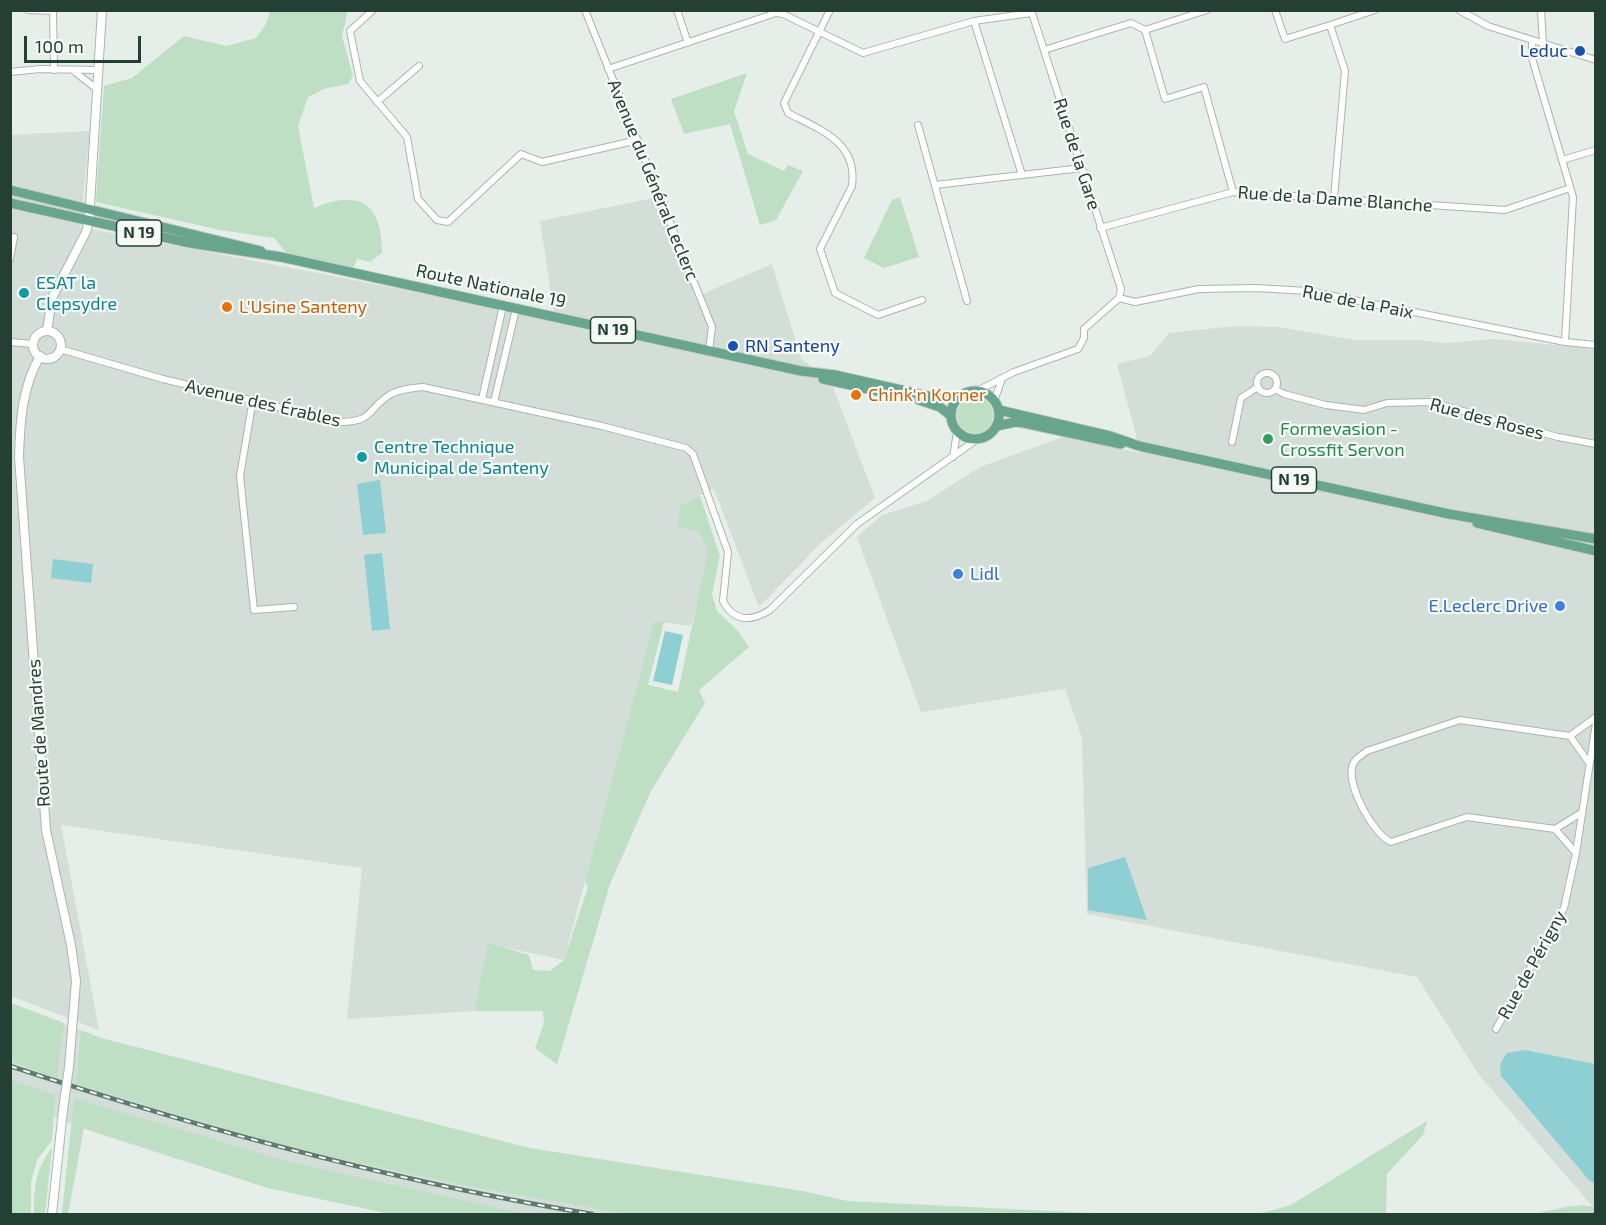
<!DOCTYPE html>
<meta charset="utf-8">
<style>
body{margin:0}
#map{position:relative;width:1606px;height:1225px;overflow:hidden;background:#e5eee9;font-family:"Exo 2",sans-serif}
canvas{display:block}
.frame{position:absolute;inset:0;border:12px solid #244035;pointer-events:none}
.scale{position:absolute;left:24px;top:36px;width:117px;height:27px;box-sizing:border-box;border:3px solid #244035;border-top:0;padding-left:8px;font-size:18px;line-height:21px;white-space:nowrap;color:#244035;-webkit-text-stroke:4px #f6faf7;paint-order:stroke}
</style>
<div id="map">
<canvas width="1606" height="1225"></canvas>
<div class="frame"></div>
<div class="scale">100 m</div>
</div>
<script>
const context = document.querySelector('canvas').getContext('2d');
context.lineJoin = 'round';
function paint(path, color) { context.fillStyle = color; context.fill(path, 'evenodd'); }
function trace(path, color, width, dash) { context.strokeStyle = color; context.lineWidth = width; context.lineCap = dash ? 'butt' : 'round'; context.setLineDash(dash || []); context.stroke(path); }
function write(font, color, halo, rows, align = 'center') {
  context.font = font + ' "Exo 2",sans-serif'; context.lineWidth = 4.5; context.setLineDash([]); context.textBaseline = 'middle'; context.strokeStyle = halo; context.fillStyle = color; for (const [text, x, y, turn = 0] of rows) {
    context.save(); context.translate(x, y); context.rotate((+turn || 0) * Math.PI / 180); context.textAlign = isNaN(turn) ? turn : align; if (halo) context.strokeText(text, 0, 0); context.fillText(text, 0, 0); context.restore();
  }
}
paint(new Path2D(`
 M90 131 80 227 555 319 540 221 659 197 700 295 772 264 801 358 833 387 875 498 821 543 759 607 714 489 681 505 699 531 709 551 691 626 654 621 564 960 488 944 474 1011 347 1019 362 868 61 825 99 1030 11 996 10 135Z
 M1235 326 1278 327 1353 340H1419L1446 343 1494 339 1595 349V1214H1532L1569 1206 1593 1207 1479 1075 1417 977 1087 914 1082 738 1065 689 921 712 857 537 882 515 927 501 980 467 1063 437 1141 453 1117 364 1150 356 1169 333Z
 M10 1003 101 1038 529 1148 802 1191 908 1214H391L268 1188 93 1132 11 1101Z`), '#d3ded8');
paint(new Path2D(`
 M348 10 342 36 353 76 348 84 324 89 308 97 298 126 314 208C359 189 382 202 382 253L370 262 357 259 353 268 290 257 274 238 220 230 96 202 104 86 132 78 184 36 226 46 256 38 266 24 270 11Z
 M747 73 734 111 748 154 784 171 788 165 803 171 776 220 760 225 730 124 684 134 671 99Z
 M900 197 919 257 884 268 864 258 892 200Z
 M957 415a18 18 0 1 1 36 0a18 18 0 1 1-36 0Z
 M700 496 720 556 712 595 717 611 737 630 749 647 699 690 705 703 651 791 610 884 557 1064 535 1048 544 1023 543 1011H474L488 943 529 955 533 970 550 971 564 960 588 887 585 881 654 621 664 622 648 685 678 692 708 551 699 531 677 527 681 505Z
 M11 1003 64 1023 57 1079 11 1061Z
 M81 1030 101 1038 529 1148 802 1191 847 1201 1112 1214H627C538 1199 449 1183 360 1163 264 1142 170 1112 76 1084Z
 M11 1080 55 1095 52 1140 37 1160 31 1182V1214H11Z
 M74 1098 290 1162 525 1214H391L268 1188 84 1128 68 1214H62Z
 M1427 1121 1423 1135 1387 1174 1386 1214H1237L1262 1213 1291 1205Z
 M52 1148 45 1214H34C34 1188 35 1169 52 1148Z
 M1582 1205 1595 1207V1214H1532Z`), '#bedfc3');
paint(new Path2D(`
 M380 480 386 533 363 535 357 484Z
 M382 553 390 629 372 631 364 555Z
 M53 559 93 564 91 583 51 578Z
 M665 631 683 635 672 685 653 681Z
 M1125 857 1147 920 1088 910V868Z
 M1525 1050 1595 1064V1184L1588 1179 1501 1076 1500 1064 1507 1053Z`), '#8dcfd3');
const street = new Path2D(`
 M28 10 53 11 54 70
 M373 10 350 31 360 81 407 137 418 199 437 220 448 222 521 154 542 162 638 140
 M585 10 712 327 709 351
 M677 10 688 43
 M830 10 784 103 788 113C820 130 858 142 852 186L820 249 835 293 878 315 922 300
 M1031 10 1121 289 1119 298
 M1275 10 1285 39 1330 25 1345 71 1334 198
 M1459 10 1488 26 1596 60
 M1541 10 1543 44
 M974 21 1022 175
 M1330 25 1375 10
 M1145 30 1165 99 1204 87 1233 192
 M1532 41V58L1573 197 1565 342
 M1044 50 1131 23 1145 30 1207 10
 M608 69 776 13 783 14 863 53 974 21 1031 13
 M10 72 40 69 99 70
 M75 72 98 90
 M377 102 419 66
 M918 125 967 301
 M1562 160 1596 150
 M935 185 1082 168
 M1100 228 1233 192 1505 210 1570 188
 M10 259 14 237
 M1119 298 1135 302 1199 289 1256 288 1308 291 1565 342 1596 345
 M10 342 33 344
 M60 349 163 379 340 422C375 422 367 408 391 394 401 389 412 388 423 387L602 426 686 448 693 454 728 552 723 601C734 622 751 622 770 610L857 524 976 440
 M1257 383a10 10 0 1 1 20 0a10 10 0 1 1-20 0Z
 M1275 389 1284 394 1326 405 1364 410 1387 403 1430 402 1558 437 1596 444
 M977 391 1014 372 1078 349 1084 338V329L1119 298
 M253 399 240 476 254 610 294 607
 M482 399 503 306
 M994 401 1002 379
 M494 402 516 309
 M1232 442 1241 398 1258 387
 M953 457 957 432
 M1570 736 1589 763
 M1555 829 1581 813
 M1576 853 1555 829 1467 817 1391 842C1374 835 1348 788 1352 768 1353 760 1360 756 1367 751L1460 720 1570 736 1596 717
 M1496 1029 1564 908 1576 853 1596 723`);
const secondary = new Path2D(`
 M47 331 52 298 86 232 89 221 102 10
 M33 345a14 14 0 1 1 28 0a14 14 0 1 1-28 0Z
 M40 356C22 387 20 422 19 457L46 830 71 945 76 981 69 1067
 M52 1214 63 1110`);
const primary = new Path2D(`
 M10 190 261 251
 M10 203 190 243 281 257 801 371 835 375 928 396 957 398
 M823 379 891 394
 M951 415a24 24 0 1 1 48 0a24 24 0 1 1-48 0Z
 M919 400 940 407 951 416
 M999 410 1110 436 1139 446 1449 514 1596 539
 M997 426 1015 422 1024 423 1121 444
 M1477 523 1596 551`);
trace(street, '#a7b6af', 8);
trace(secondary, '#a3baaf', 10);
trace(primary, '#c2cac6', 11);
trace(street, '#fff', 6);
trace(secondary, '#fff', 8);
trace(primary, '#69a48e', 9);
const rail = new Path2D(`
 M10 1066C201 1129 394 1182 592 1214`);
trace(rail, '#5e7b70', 4.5);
trace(rail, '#f6faf7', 2, [7]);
const secondaryBridge = new Path2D(`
 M63 1110 69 1067`);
trace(secondaryBridge, '#a3baaf', 10, []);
trace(secondaryBridge, '#fff', 8);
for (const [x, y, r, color] of [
 [1580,51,6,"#1a4fb4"],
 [24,293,6,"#0f9aa8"],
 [227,307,6,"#e8710a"],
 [733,346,6,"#1a4fb4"],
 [856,395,6,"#e8710a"],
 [1268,439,6,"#2e9e5b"],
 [362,457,6,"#0f9aa8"],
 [958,574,6,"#3f7fe0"],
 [1560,606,6,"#3f7fe0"]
]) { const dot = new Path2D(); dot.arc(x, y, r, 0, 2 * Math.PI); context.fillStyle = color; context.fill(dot); trace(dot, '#f6faf7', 2); }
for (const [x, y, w] of [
 [139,233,45],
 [613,330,45],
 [1294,480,45]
]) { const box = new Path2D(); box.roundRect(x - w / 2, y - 13, w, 26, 4.5); context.fillStyle = '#f6faf7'; context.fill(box); trace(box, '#244035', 1.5); }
write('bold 16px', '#244035', null, [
 ["N 19",139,233],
 ["N 19",613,330],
 ["N 19",1294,480]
]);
write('18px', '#164399', '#f6faf7', [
 ["Leduc",1568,51],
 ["RN Santeny",745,346,"left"]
], 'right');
write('18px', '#244035', '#f6faf7', [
 ["Rue de la Gare",1077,154,72],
 ["Avenue du Général Leclerc",653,180,68],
 ["Rue de la Dame Blanche",1335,199,4],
 ["Route Nationale 19",491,286,12],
 ["Rue de la Paix",1358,302,11],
 ["Avenue des Érables",263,403,13],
 ["Rue des Roses",1487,419,15],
 ["Route de Mandres",39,733,-94],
 ["Rue de Périgny",1532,965,-61]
]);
write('18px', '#0d838f', '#f6faf7', [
 ["ESAT la",36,283],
 ["Clepsydre",36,304],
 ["Centre Technique",374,447],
 ["Municipal de Santeny",374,468]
], 'left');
write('18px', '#c56008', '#f6faf7', [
 ["L'Usine Santeny",239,307],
 ["Chink'n Korner",868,395]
], 'left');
write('18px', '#27864d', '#f6faf7', [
 ["Formevasion -",1280,429],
 ["Crossfit Servon",1280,450]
], 'left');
write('18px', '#366cbe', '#f6faf7', [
 ["Lidl",970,574],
 ["E.Leclerc Drive",1548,606,"right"]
], 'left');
</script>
